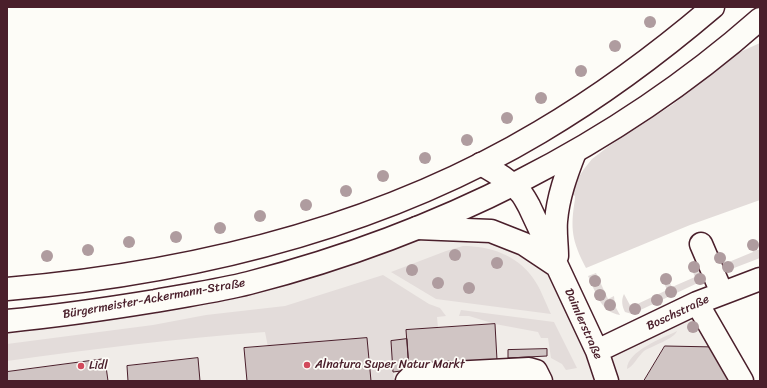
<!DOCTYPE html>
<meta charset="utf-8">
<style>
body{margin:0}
#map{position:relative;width:767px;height:388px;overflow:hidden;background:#fdfcf7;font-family:Sriracha,sans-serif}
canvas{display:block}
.frame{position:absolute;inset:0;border:8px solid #4a1f2b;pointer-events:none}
</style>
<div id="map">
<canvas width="767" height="388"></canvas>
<div class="frame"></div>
</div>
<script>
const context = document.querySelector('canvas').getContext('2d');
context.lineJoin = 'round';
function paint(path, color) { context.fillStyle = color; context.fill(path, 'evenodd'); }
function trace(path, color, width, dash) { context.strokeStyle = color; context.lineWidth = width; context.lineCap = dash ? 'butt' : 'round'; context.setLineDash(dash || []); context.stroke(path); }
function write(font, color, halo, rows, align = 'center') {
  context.font = font + ' Sriracha,sans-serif'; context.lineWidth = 3.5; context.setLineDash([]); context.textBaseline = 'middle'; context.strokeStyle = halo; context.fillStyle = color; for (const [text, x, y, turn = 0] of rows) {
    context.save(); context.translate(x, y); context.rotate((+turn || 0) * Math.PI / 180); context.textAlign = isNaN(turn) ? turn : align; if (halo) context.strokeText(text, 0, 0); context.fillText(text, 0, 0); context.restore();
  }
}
paint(new Path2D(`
 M457 229 558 267 597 351 697 303 742 381H7V321L345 254Z`), '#f0ece8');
paint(new Path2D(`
 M760 43V200L690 225 586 268C572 241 570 229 575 199V196L571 193 573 186 584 169 592 159 609 146 672 105 740 52Z
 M753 239 757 250H760V258L721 273 713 253 719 251 724 264 753 252 748 241Z
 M463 246C490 246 517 255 533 278 541 289 545 302 551 314L436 299 391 272 446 251Z
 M696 260 704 280 632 314 625 312C622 306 621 300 624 294L631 307 667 290 661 276 665 274 672 287 695 277 689 263Z
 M596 273 608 299 614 296 615 306 620 315C600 312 596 292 588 276Z
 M383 275 429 304 440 308 446 316 437 317 438 328 407 330V339L391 341 394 381H371L268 347 265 332C179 338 93 349 7 361V344L153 325 206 315 285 306Z
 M461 310 554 322 577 368 566 370 562 364 551 358 548 338H541L538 332 495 324 469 316H459Z
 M677 331C674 339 652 346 644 351 638 356 633 367 627 369 627 351 663 338 677 331Z`), '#e3dcda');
const building = new Path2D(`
 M495 324 497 360 453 362 454 367 409 370 406 330Z
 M367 338 371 381H247L244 348Z
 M407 339 409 370 393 372 391 341Z
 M665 346 716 347 737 381H644Z
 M547 349V356L508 358V350Z
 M198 358 200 381H128L127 366Z
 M105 359 108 381H7V372Z`);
paint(building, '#d0c5c4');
trace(building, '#4a1f2b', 1);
const minor = new Path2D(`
 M481 164C494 172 510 180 520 192 524 196 526 201 529 206L597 351 607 381
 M417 228 491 231 524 244 557 266
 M701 244 722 293
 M557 256C557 245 555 233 556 221 558 197 566 175 575 152
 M697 303 742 381
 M597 351 697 303 760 279
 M407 381 413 375 529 369 536 371 541 381`);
const major = new Path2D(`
 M7 289C192 273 379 228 540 132 601 96 659 53 713 7
 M7 321C57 316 106 309 155 301 186 295 218 291 249 283 436 235 615 147 760 19`);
trace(minor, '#4a1f2b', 25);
trace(major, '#4a1f2b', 25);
trace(minor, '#fdfcf7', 22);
trace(major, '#fdfcf7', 22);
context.fillStyle = '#af9c9f';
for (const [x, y] of [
 [650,22],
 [615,46],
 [581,71],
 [541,98],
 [507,118],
 [467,140],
 [425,158],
 [383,176],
 [346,191],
 [306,205],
 [260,216],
 [220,228],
 [176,237],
 [129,242],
 [753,245],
 [88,250],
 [455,255],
 [47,256],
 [720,258],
 [497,263],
 [694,267],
 [728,267],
 [412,270],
 [666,279],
 [700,279],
 [595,281],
 [438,283],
 [469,288],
 [671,292],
 [600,295],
 [657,300],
 [610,305],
 [635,309],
 [693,327]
]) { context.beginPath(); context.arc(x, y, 6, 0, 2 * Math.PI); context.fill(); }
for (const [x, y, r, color] of [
 [307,365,4,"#d1495b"],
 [81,366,4,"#d1495b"]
]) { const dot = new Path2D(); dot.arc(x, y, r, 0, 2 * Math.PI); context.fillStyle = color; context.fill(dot); trace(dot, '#fdfcf7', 1.5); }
write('12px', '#4a1f2b', '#fdfcf7', [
 ["Bürgermeister-Ackermann-Straße",154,299,-10],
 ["Boschstraße",678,313,-25],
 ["Daimlerstraße",583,324,66]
]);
write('12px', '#4a1f2b', '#fdfcf7', [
 ["Alnatura Super Natur Markt",315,365],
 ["Lidl",89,366]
], 'left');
</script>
